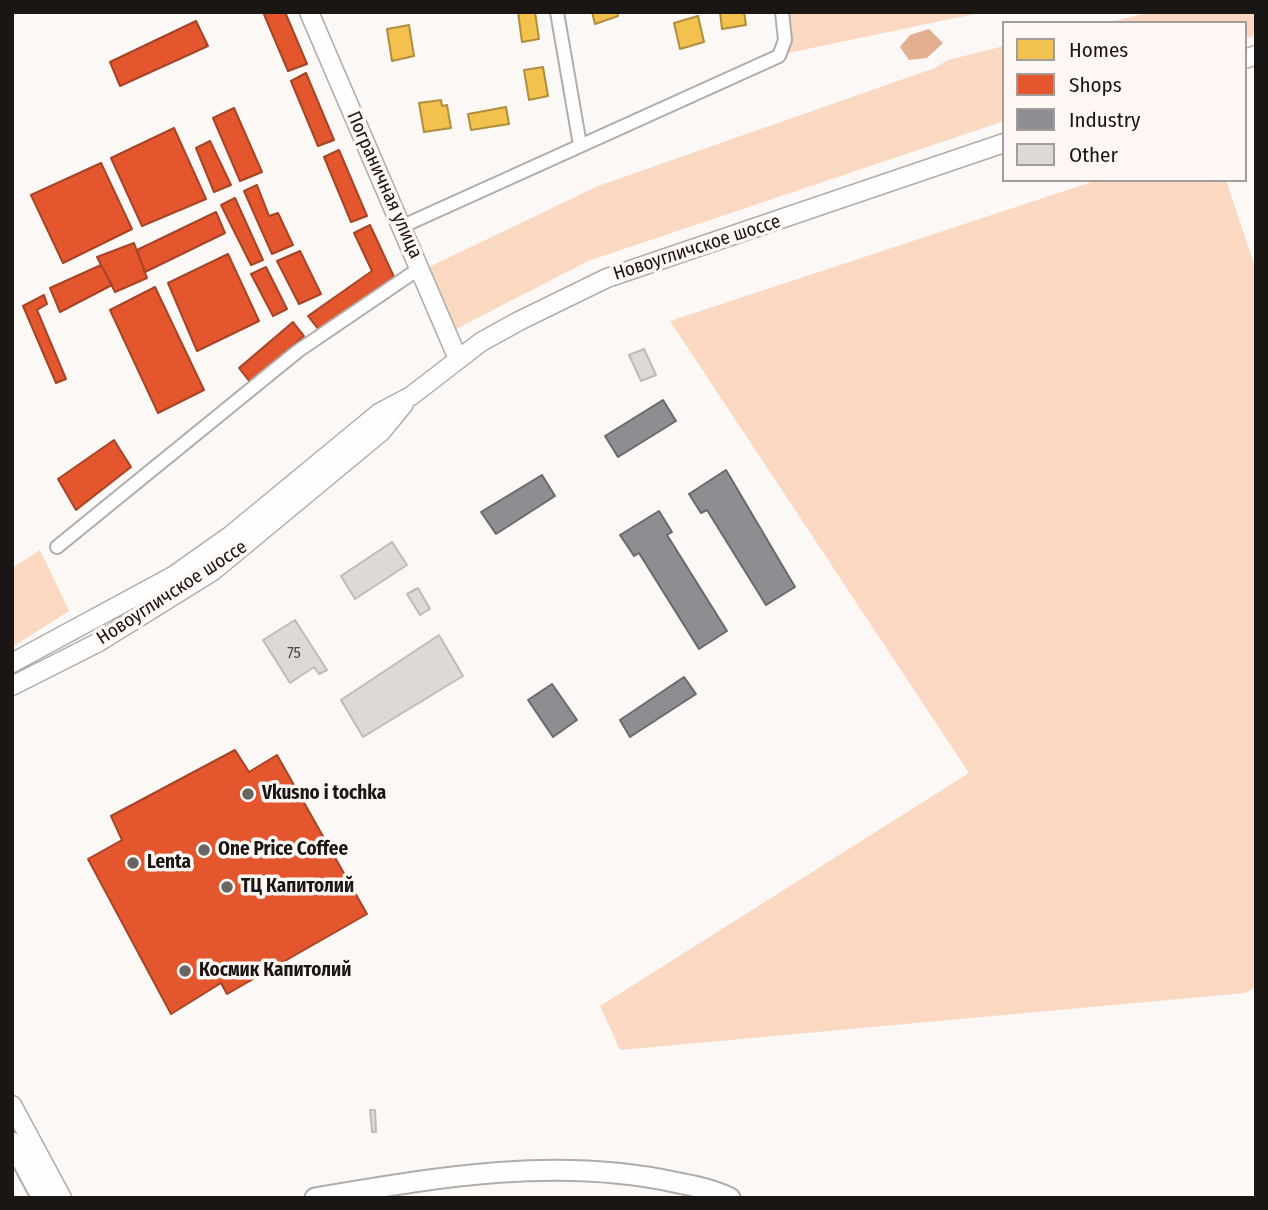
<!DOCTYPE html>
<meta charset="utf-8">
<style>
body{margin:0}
#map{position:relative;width:1268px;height:1210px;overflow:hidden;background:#fbf8f6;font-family:"Fira Sans Condensed",sans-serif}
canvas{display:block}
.frame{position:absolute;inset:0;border:14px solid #191614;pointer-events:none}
.legend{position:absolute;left:1002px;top:21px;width:245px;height:161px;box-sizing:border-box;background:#fef7f3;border:2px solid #a29d9a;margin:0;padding:9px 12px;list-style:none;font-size:21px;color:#191614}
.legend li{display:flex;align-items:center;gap:14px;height:35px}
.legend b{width:35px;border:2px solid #a29d9a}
</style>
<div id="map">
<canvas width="1268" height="1210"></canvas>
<div class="frame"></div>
<ul class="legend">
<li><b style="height:19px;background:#f2c14e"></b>Homes</li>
<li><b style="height:19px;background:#e4572e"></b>Shops</li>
<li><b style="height:19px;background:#8d8d92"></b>Industry</li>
<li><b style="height:19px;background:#dcd9d7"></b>Other</li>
</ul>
</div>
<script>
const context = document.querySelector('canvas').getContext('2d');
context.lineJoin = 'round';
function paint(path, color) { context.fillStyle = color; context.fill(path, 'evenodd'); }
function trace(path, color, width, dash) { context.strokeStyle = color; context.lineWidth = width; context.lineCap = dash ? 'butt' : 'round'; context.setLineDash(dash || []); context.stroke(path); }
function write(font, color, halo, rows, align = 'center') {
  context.font = font + ' "Fira Sans Condensed",sans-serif'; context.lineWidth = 7; context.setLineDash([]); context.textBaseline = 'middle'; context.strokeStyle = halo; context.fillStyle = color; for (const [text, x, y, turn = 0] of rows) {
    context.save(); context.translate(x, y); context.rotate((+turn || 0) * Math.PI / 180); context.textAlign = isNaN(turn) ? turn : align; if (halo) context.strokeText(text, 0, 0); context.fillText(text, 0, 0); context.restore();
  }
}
paint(new Path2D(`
 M782 12H984L788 53Z
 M1152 12H1256V35L1245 39V23H1106Z
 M1004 46V121L588 261 454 330 427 268 598 186 935 68 948 60Z
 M1098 180H1226L1256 270V987L1245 993 620 1050 600 1006 969 773 670 321Z
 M40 550 69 611 12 647V568Z`), '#fad8c2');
paint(new Path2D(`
 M929 29 943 43 927 58 909 60 900 47 910 35Z`), '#e2af90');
const homes = new Path2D(`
 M518 12H535L539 39 522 42Z
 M592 12H617L618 16 595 24Z
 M720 12H744L746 25 722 29Z
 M698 16 704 42 680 49 674 23Z
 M409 25 414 56 392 61 387 29Z
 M543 67 548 96 529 100 524 70Z
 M441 100 442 106 447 105 451 128 424 132 419 103Z
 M506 107 509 124 471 130 468 114Z`);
paint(homes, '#f2c14e');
trace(homes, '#b18e3d', 2);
const shops = new Path2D(`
 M263 12H285L307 64 288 71Z
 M196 21 208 46 120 86 110 62Z
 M306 73 334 140 318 146 291 81Z
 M234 108 262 172 240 181 213 118Z
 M174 128 206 199 142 226 111 158Z
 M210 141 231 185 214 192 196 148Z
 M339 150 367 216 351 222 324 157Z
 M101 163 132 229 63 263 31 195Z
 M257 185 269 216 278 213 293 245 272 254 244 191Z
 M235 198 263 260 251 265 221 205Z
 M216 212 225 233 145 272 137 250Z
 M370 225 394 277 319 330 308 316 372 271 354 233Z
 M134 243 147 278 115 292 97 257Z
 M300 251 321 294 299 304 277 261Z
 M228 254 259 321 197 351 168 283Z
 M101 265 112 285 60 312 50 288Z
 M266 267 287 309 273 316 251 274Z
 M155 287 204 390 158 413 110 310Z
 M44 295 47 304 37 310 66 379 56 383 23 306Z
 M293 322 304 336 250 382 239 368Z
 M114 440 131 467 76 510 58 479Z
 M235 750 249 772 277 755 367 914 227 994 221 983 171 1014 88 859 122 840 111 816Z`);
paint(shops, '#e4572e');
trace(shops, '#a74426', 2);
const industry = new Path2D(`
 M663 400 676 421 618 457 605 436Z
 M726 470 795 587 766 605 707 510 701 513 689 494Z
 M542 475 555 496 496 534 481 512Z
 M659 511 672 532 667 535 727 631 699 649 639 553 634 556 620 535Z
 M684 677 696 694 630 737 620 720Z
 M552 684 577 720 553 737 528 700Z`);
paint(industry, '#8d8d92');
trace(industry, '#6a696c', 2);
const building = new Path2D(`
 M644 349 656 375 641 381 629 355Z
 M392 542 407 565 355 599 341 576Z
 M418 588 430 609 420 615 407 594Z
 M295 620 327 670 319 674 314 667 290 683 263 640Z
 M439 635 463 676 363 737 341 700Z
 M370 1110H375L376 1132H372Z`);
paint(building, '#dcd9d7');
trace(building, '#bebcba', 2);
const street = new Path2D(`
 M557 12 580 145
 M403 226 779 56 785 40 782 12
 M57 547 298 351 420 268`);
const secondary = new Path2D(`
 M309 12 458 359
 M1245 59 1256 55
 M12 663 173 576 231 535 379 413 411 396 481 342 519 321 607 278 1004 143
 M12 686 97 643 213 571 381 432 404 404
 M12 1105 62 1198`);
const primary = new Path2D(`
 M12 1142 42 1198
 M315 1198C433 1178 555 1156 674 1182 693 1186 712 1189 730 1198`);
trace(street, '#afadab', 16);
trace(secondary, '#afadab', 21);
trace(primary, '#afadab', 23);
trace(street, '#fefefe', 12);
trace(secondary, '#fefefe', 18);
trace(primary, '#fefefe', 19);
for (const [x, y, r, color] of [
 [248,794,7,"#686563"],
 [204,850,7,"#686563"],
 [133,863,7,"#686563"],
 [227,887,7,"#686563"],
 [185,971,7,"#686563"]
]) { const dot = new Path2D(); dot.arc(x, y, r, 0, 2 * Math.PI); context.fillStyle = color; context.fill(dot); trace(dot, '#fef7f3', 2.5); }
write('16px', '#4a4745', null, [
 ["75",294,654]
]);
write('19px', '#191614', '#fef7f3', [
 ["Пограничная улица",384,185,66],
 ["Новоугличское шоссе",697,248,-18],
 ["Новоугличское шоссе",172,593,-33]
]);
write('bold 19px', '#191614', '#fef7f3', [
 ["Vkusno i tochka",262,794],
 ["One Price Coffee",218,850],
 ["Lenta",147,863],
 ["ТЦ Капитолий",241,887],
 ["Космик Капитолий",199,971]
], 'left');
</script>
